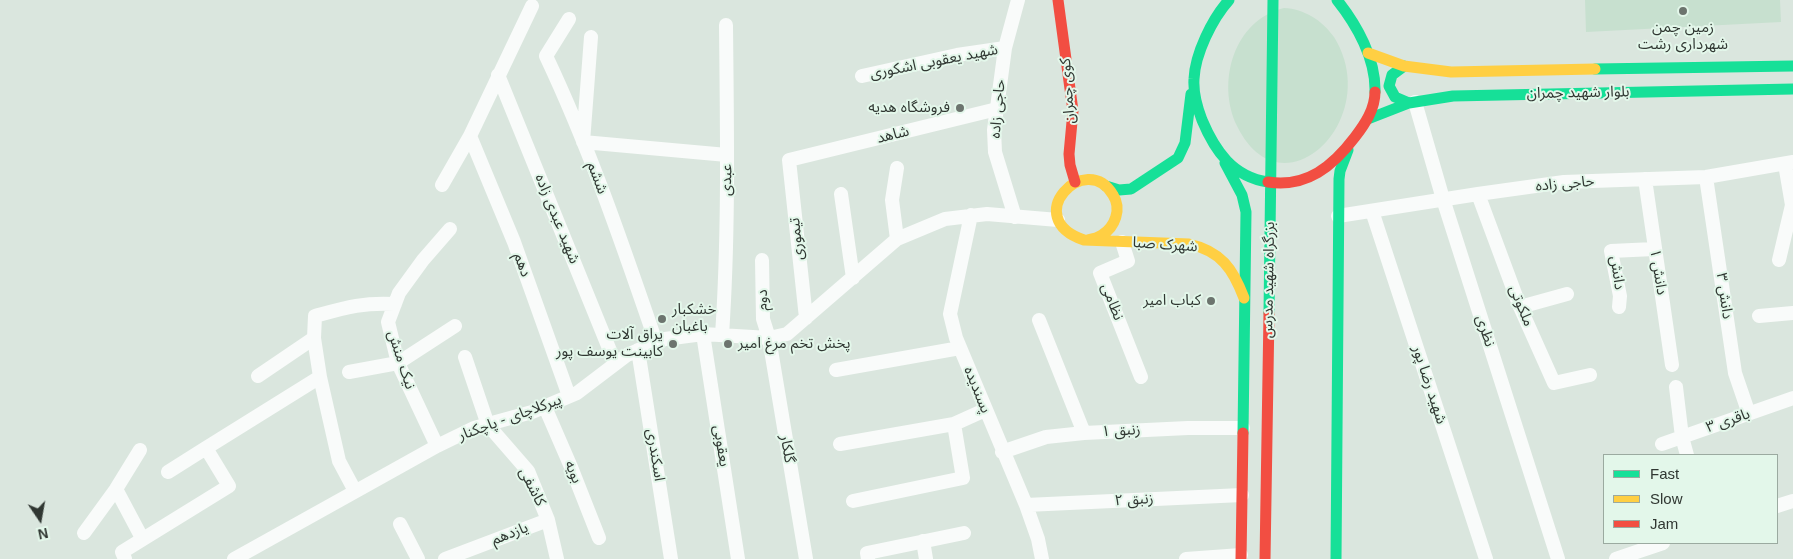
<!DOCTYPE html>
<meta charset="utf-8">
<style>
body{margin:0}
#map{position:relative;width:1793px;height:559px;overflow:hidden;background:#dae6de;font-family:Arial,sans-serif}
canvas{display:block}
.legend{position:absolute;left:1603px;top:454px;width:175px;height:90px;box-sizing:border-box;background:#e3f7ea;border:1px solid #9baaa0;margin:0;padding:6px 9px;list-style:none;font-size:15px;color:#303732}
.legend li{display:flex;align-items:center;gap:10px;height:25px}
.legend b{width:25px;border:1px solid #9baaa0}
.north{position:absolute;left:15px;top:494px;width:50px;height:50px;-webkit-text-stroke:4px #e3f7ea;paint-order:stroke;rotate:168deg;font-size:14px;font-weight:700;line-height:20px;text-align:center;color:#303732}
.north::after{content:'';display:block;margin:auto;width:18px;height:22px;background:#303732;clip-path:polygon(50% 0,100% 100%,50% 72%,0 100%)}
</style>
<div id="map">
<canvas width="1793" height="559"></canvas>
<ul class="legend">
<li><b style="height:6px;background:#16e098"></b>Fast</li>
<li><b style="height:6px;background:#ffcf43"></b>Slow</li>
<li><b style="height:6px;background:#f24e42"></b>Jam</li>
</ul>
<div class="north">N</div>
</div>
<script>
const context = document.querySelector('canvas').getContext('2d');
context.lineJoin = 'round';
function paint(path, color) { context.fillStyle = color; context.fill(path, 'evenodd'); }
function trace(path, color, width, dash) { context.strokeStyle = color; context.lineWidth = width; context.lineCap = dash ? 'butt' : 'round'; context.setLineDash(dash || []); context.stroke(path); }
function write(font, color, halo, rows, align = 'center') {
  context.font = font + ' Arial,"Noto Sans Arabic",sans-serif'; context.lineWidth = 4; context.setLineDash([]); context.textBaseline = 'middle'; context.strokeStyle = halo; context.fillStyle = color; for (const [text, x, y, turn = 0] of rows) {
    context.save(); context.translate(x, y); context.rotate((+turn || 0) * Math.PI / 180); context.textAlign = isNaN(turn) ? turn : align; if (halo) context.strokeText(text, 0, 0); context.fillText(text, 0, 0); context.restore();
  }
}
paint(new Path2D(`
 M1585 0H1780L1781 22 1586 32Z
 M1284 8C1304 9 1322 20 1334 37 1385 119 1282 218 1237 126 1216 82 1234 20 1284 8Z`), '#c7e0cf');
trace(new Path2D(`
 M569 19 546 56C590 149 623 246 656 342
 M591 37 583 142 727 155
 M498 75 615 363
 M862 76 957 55 1005 48
 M1415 102 1443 199 1558 559
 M470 136 514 242 569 396
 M897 168 892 200 897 239
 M1706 177 1735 373 1749 414
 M1645 179 1672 365
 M442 185 470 136 532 6
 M841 194 853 278
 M1478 194 1520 307 1554 383 1590 375
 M1372 211 1486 559
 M971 215 950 314 956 338 1026 505 1038 539 1042 559
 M1338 216 1478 194 1564 182 1706 177 1793 162
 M1015 217 995 152 994 130 1005 48 1018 0
 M1122 242 1128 261 1100 273 1141 377
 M762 260 763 319 769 338 806 559
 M1779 260 1792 205 1785 164
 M1520 307 1567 294
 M1619 307 1620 296 1611 251 1654 249
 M1759 316 1793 313
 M806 318 789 160 997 109
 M1039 320 1084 433
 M703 334 738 559
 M722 335C729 232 727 129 726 25
 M638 350 671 559
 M465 357 488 425 528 471 548 520 557 559
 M836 370 960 348
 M349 372 398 363 455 326
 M258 376 314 338 315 316C344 308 363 302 395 304
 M320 377 339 461 355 491
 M1676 387 1682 437 1687 455
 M545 407 571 467 599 538
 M840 444 954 424 985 410
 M1662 444 1793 398
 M437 446 398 363 388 322 399 293 423 260 450 229
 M1002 452 1046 437 1084 433 1188 428H1243
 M168 472 206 448
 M116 489 142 538
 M853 501 963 478 954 424
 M1026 505 1242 495
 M1777 506 1793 501
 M400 524 418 559
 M84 533 116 489 140 450
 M923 541 926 559
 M125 559 122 552 229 486 206 448 320 377 314 338
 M234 559 437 446 474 428 532 412 577 393 627 355 665 339 703 334 769 338 787 334 897 239 945 219 987 214 1058 220
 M445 559 548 520
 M868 559 867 553 964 533
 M1186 559 1241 555
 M1616 559 1663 543`), '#f9fbfa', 14);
trace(new Path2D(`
 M1229 0C1212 19 1195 54 1194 79 1193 94 1197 107 1202 120 1215 151 1233 177 1268 182
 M1337 0C1357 25 1376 59 1375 92
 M1404 66 1392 75 1389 86 1395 97 1409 103
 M1595 69 1793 66
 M1368 119 1409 103 1453 96 1793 89
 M1225 163 1242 195 1246 212 1243 433
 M1106 186 1119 190 1131 189 1178 158 1185 143 1191 94
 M1269 313 1273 0
 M1336 559 1339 179 1340 171 1348 150`), '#16e098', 11);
trace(new Path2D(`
 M1368 53 1404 66 1451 72 1595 69
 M1088 240C1093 239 1098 238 1102 235 1115 227 1122 209 1113 195 1086 149 1019 218 1084 240L1189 244C1221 251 1233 269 1244 298`), '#ffcf43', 11);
trace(new Path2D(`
 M1058 0 1073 111 1069 154 1070 165 1075 182
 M1268 182C1307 188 1333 166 1355 137 1365 124 1375 109 1375 92
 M1241 559 1243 433
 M1265 559 1269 313`), '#f24e42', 11);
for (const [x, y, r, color] of [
 [1683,11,5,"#6c746e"],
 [960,108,5,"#6c746e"],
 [1211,301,5,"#6c746e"],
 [662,319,5,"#6c746e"],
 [673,344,5,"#6c746e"],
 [728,344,5,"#6c746e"]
]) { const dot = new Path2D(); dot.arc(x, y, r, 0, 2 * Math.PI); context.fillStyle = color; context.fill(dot); trace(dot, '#e3f7ea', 2); }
write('15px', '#303732', '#e3f7ea', [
 ["زمین چمن",1683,28,"center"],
 ["شهرداری رشت",1683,45,"center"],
 ["فروشگاه هدیه",950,108],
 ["کباب امیر",1201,301],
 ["خشکبار",672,310,"left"],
 ["باغبان",672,327,"left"],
 ["یراق آلات",663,335],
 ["کابینت یوسف پور",663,352],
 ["پخش تخم مرغ امیر",738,344,"left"]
], 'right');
write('15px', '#303732', '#e3f7ea', [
 ["شهید یعقوبی اشکوری",934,62,-11],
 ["کوی چمران",1068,91,-94],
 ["بلوار شهید چمران",1578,93,-1],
 ["حاجی زاده",998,109,-85],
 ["شاهد",893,135,-14],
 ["ششم",597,178,69],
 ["عبدی",727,180,-89],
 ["حاجی زاده",1565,184,-5],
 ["شهید عبدی زاده",557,219,68],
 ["تیموری",797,239,-96],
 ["شهرک صبا",1165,245,4],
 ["دهم",522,265,70],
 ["دانش ۱",1658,272,81],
 ["دانش",1617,273,82],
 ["بزرگراه شهید مدرس",1269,280,-89],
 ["دانش ۳",1724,296,82],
 ["دوم",763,300,-90],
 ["نظامی",1112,302,69],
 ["ملکوتی",1521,306,68],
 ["نظری",1485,331,72],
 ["نیک منش",401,360,72],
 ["شهید رضا پور",1429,385,72],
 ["پسندیده",977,390,68],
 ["پیرکلاچای - پاچکنار",510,418,-20],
 ["باقری ۳",1728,421,-19],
 ["زنبق ۱",1121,431,-3],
 ["یعقوبی",721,446,81],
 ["گلکار",787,449,80],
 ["اسکندری",655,455,81],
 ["بویه",573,472,68],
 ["کاشفی",532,487,63],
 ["زنبق ۲",1134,500,-3],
 ["یازدهم",510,534,-21]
]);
</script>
